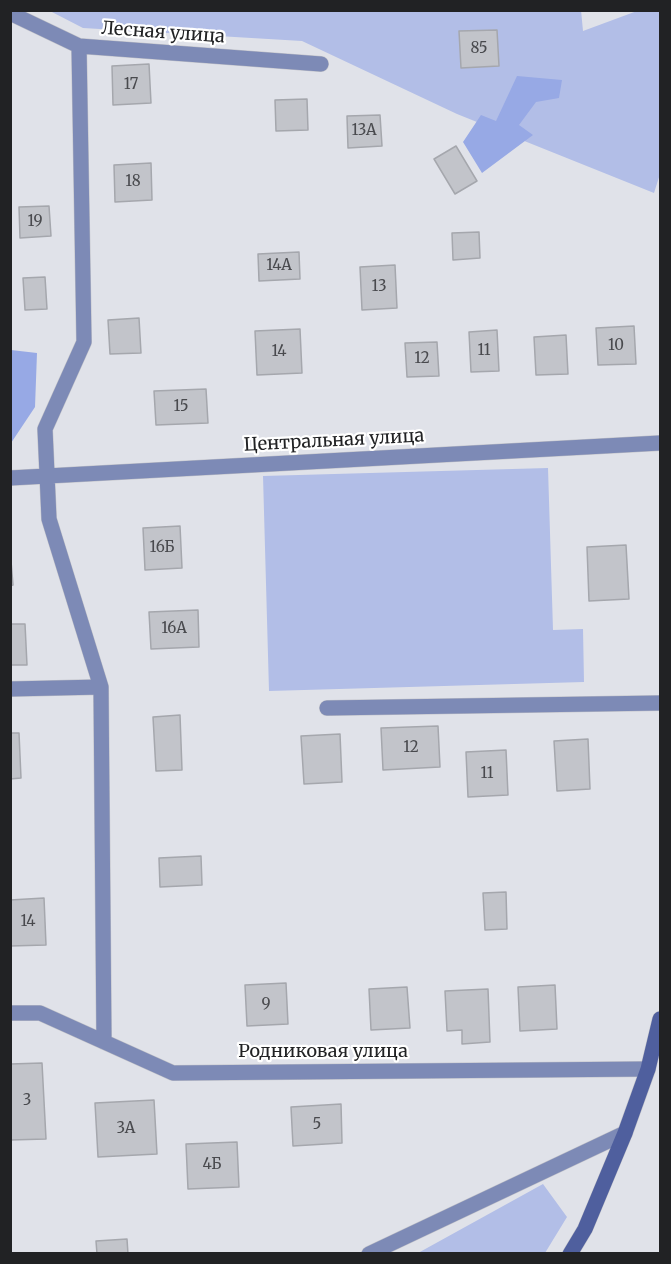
<!DOCTYPE html>
<meta charset="utf-8">
<style>
body{margin:0}
#map{position:relative;width:671px;height:1264px;overflow:hidden;background:#e0e2e9;font-family:Merriweather,serif}
canvas{display:block}
.frame{position:absolute;inset:0;border:12px solid #212224;pointer-events:none}
</style>
<div id="map">
<canvas width="671" height="1264"></canvas>
<div class="frame"></div>
</div>
<script>
const context = document.querySelector('canvas').getContext('2d');
context.lineJoin = 'round';
function paint(path, color) { context.fillStyle = color; context.fill(path, 'evenodd'); }
function trace(path, color, width, dash) { context.strokeStyle = color; context.lineWidth = width; context.lineCap = dash ? 'butt' : 'round'; context.setLineDash(dash || []); context.stroke(path); }
function write(font, color, halo, rows, align = 'center') {
  context.font = font + ' Merriweather,serif'; context.lineWidth = 4.5; context.setLineDash([]); context.textBaseline = 'middle'; context.strokeStyle = halo; context.fillStyle = color; for (const [text, x, y, turn = 0] of rows) {
    context.save(); context.translate(x, y); context.rotate((+turn || 0) * Math.PI / 180); context.textAlign = isNaN(turn) ? turn : align; if (halo) context.strokeText(text, 0, 0); context.fillText(text, 0, 0); context.restore();
  }
}
paint(new Path2D(`
 M581 10 583 31 637 11H660V174L654 193 457 114 302 41 83 28 50 11Z
 M548 468 553 630 583 629 584 682 269 691 263 476Z
 M543 1184 567 1217 545 1253H418Z`), '#b2bee7');
paint(new Path2D(`
 M517 76 562 80 559 98 536 102 519 125 533 135 482 173 463 142 481 115 496 121Z
 M11 350 37 353 35 407 11 443Z`), '#97a9e5');
const building = new Path2D(`
 M497 30 499 66 461 68 459 31Z
 M149 64 151 103 113 105 112 66Z
 M307 99 308 130 276 131 275 100Z
 M380 115 382 146 348 148 347 116Z
 M456 146 477 181 455 194 434 159Z
 M151 163 152 200 115 202 114 165Z
 M49 206 51 236 20 238 19 207Z
 M479 232 480 258 453 260 452 233Z
 M299 252 300 279 259 281 258 254Z
 M395 265 397 308 362 310 360 267Z
 M45 277 47 309 25 310 23 278Z
 M139 318 141 353 110 354 108 320Z
 M634 326 636 364 598 365 596 328Z
 M300 329 302 373 257 375 255 331Z
 M497 330 499 371 471 372 469 332Z
 M566 335 568 374 536 375 534 337Z
 M437 342 439 376 407 377 405 343Z
 M206 389 208 423 156 425 154 391Z
 M180 526 182 568 145 570 143 528Z
 M626 545 629 599 589 601 587 547Z
 M10 549 13 585 10 586Z
 M198 610 199 647 151 649 149 612Z
 M10 624H25L27 665H10Z
 M180 715 182 770 156 771 153 717Z
 M438 726 440 767 383 770 381 728Z
 M10 733H19L21 778 10 779Z
 M340 734 342 782 304 784 301 736Z
 M588 739 590 789 557 791 554 741Z
 M506 750 508 795 468 797 466 752Z
 M201 856 202 885 160 887 159 858Z
 M506 892 507 929 485 930 483 893Z
 M44 898 46 945 10 946V900Z
 M286 983 288 1024 247 1026 245 985Z
 M555 985 557 1029 520 1031 518 987Z
 M407 987 410 1028 371 1030 369 989Z
 M488 989 490 1042 462 1044V1030L447 1031 445 991Z
 M42 1063 46 1139 10 1140V1064Z
 M154 1100 157 1154 98 1157 95 1103Z
 M341 1104 342 1143 293 1146 291 1107Z
 M237 1142 239 1187 188 1189 186 1144Z
 M127 1239 128 1254H97L96 1241Z`);
paint(building, '#c2c4ca');
trace(building, '#a5a7ad', 1.5);
const minor = new Path2D(`
 M10 13 79 46 321 64
 M79 46 84 342 45 429 49 519 101 687 104 1042
 M10 478 660 443
 M10 689 101 687
 M327 708 660 703
 M10 1013H40L173 1073 648 1069
 M369 1254 625 1133`);
const secondary = new Path2D(`
 M570 1254 585 1229 625 1133 648 1069 660 1019`);
trace(minor, '#bebfc6', 16);
trace(secondary, '#bebfc6', 16);
trace(minor, '#7d8ab6', 15);
trace(secondary, '#4f5f9e', 15);
write('15px', '#494a4e', null, [
 ["85",479,49],
 ["17",131,85],
 ["13А",364,131],
 ["18",133,182],
 ["19",35,222],
 ["14А",279,266],
 ["13",379,287],
 ["10",616,346],
 ["11",484,351],
 ["14",279,352],
 ["12",422,359],
 ["15",181,407],
 ["16Б",162,548],
 ["16А",174,629],
 ["12",411,748],
 ["11",487,774],
 ["14",28,922],
 ["9",266,1005],
 ["3",27,1101],
 ["5",317,1125],
 ["3А",126,1129],
 ["4Б",212,1165]
]);
write('18px', '#212224', '#fff', [
 ["Лесная улица",163,33,4],
 ["Центральная улица",334,441,-3],
 ["Родниковая улица",323,1052]
]);
</script>
